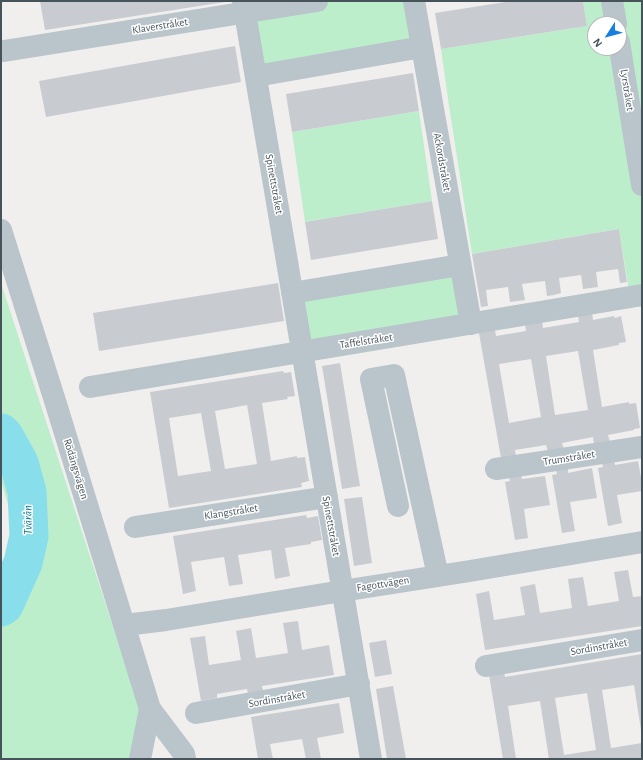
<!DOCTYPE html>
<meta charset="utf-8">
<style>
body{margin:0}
#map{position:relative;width:643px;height:760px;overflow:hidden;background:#f1eeee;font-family:"Alegreya Sans",sans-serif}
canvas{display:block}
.frame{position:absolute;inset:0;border:2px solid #46535b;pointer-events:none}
.north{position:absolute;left:587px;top:16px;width:40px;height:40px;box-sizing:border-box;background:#fff;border:1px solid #b5babd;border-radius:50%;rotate:234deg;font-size:11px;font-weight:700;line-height:16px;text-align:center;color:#46535b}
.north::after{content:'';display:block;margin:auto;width:14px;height:18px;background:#197fdf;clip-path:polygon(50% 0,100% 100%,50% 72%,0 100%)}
</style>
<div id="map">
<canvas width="643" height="760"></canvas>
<div class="frame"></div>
<div class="north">N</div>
</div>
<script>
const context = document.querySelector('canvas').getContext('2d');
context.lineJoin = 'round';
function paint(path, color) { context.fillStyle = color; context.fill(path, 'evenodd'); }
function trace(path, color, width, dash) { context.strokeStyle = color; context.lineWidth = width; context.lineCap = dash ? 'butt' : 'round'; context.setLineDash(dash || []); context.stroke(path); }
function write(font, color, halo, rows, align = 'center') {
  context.font = font + ' "Alegreya Sans",sans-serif'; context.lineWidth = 3; context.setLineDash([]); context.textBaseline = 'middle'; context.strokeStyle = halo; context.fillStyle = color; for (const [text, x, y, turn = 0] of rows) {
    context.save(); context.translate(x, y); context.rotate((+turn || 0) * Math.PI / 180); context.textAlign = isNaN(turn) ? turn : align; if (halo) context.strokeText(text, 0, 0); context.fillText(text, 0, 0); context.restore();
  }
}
paint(new Path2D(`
 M317 1H414L422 47 256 76 245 12Z
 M583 1H641L642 295 630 297 619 229 472 254 448 99 441 49 587 26ZM595 24H619V48H595Z
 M419 111 432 201 305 222 292 132Z
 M460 265 471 324 302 352 292 293Z
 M1 283 144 722 134 759H1V570L10 556 11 514 1 481Z`), '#bceecc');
trace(new Path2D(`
 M1 433 4 436 19 463 27 492 29 536 23 563 4 605 1 607`), '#89deeb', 39);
paint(new Path2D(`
 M40 1H224L225 2 45 30Z
 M512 1H583L587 26 441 49 435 13Z
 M235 46 241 82 46 117 39 81Z
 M413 73 419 111 292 132 286 94Z
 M432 201 438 239 311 260 305 222Z
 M619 229 627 282 620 283 618 269 596 272 598 287 583 289 581 275 559 278 561 293 554 295 547 296 545 281 522 284 525 300 510 302 508 287 486 290 488 306 481 307 472 254Z
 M278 283 284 321 99 351 93 313Z
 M592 313 593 320 614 316 615 318 621 316 626 342 619 343V345L593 350 602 407 629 402V404L636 403 640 428 634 429V430L608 435 610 442 594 444 593 437 562 443 564 449 548 452 546 445 515 450 516 456 501 458 479 333 495 330 496 336 526 331 525 324 542 321 543 328 579 322 578 316ZM578 351 588 410 555 415 546 356ZM531 359 541 417 509 423 499 364Z
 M340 363 360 486 342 489 322 366Z
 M283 371 284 373 291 372 295 396 287 397 288 399 262 403 271 461 297 456V458L305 457 309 481 301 483 302 487 169 508 150 392ZM247 405 257 464 225 469 215 411ZM201 413 211 471 178 476 169 418Z
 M614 460 615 465 638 461 642 483V491L617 495 622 523 608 526 598 468 603 467 602 462Z
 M568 468V473L592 468 597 498 570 502 575 531 562 533 552 475 557 474 556 470Z
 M521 475 522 479 545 476 550 505 524 509 528 538 515 540 505 482 510 481 509 477Z
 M362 497 372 563 354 566 344 499Z
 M306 515 307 518 318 516 322 540 311 542V544L285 548 290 576 275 579 271 550 238 555 243 584 229 586 224 557 191 562 196 591 183 594 173 536Z
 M628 570 633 597 642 596V626L485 650 476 594 489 591 494 620 525 615 520 587 535 584 540 613 572 608 568 579 583 577 588 606 619 601 614 572Z
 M298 621 302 650 329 645 334 675 262 686 263 691 248 694 247 689 217 694V698L201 701 190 638 205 636 209 665 241 660 236 631 251 628 256 658 288 653 283 623Z
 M386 640 392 674 375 677 369 643Z
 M642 654V730H641L634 685 602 690 611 748 642 743V759H549L540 701 508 706 516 759H503L489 675 504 672 505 677ZM587 693 596 750 564 755 555 698Z
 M393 686 406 759H387L376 689Z
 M339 703 344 733 317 738 321 759H306L302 739 270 744 273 759H258L251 717Z`), '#c8ccd1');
trace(new Path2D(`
 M243 1 371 759
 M414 1 471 324
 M612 1 616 24
 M619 42 642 185
 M4 51 317 1
 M256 76 422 47
 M1 230 56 404 150 709 184 754 185 759
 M292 293 460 265
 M90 387 642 295
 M496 469 642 447
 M398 506 371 379 394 375 438 576
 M135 527 327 497
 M125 625 166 620 342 591 470 571 642 542
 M486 666 642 640
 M196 713 359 684
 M140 759 150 709`), '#b9c4cb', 22);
write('11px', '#46535b', '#fff', [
 ["Klaverstråket",160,26,-9],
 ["Lyrstråket",627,90,81],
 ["Ackordstråket",442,162,80],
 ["Spinettstråket",274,184,80],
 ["Taffelstråket",366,341,-9],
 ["Trumstråket",569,458,-9],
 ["Rödängsvägen",76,469,73],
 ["Klangstråket",231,512,-9],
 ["Spinettstråket",331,526,80],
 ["Fagottvägen",383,584,-9],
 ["Sordinstråket",599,647,-10],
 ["Sordinstråket",277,699,-10]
]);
write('italic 12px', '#0d8091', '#fff', [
 ["Tvärån",28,520,-91]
]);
</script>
